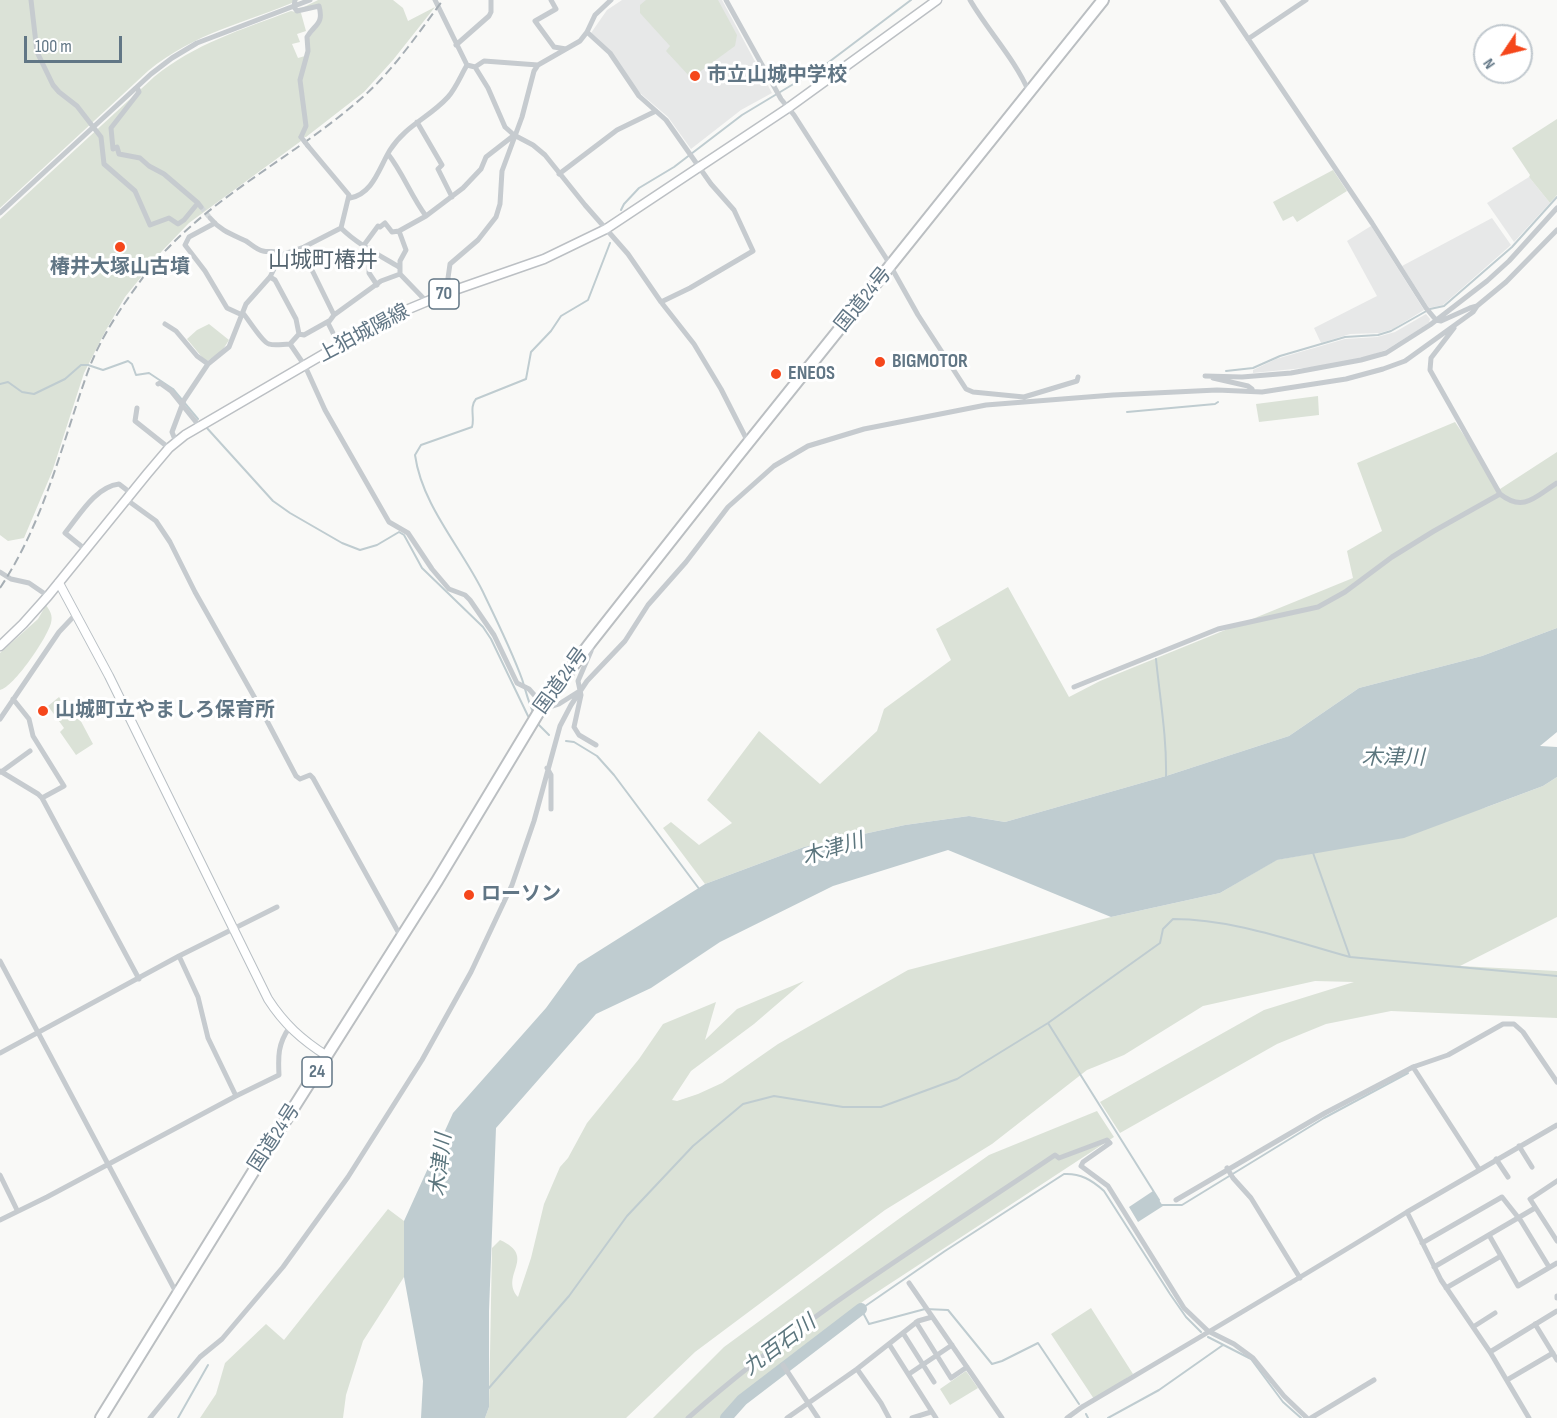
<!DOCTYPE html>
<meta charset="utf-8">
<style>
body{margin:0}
#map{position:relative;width:1557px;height:1418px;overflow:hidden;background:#f9f9f7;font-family:"Sofia Sans Condensed",sans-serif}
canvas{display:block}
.north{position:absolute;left:1473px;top:24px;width:60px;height:60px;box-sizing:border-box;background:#fff;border:2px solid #c0c8ce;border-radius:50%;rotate:235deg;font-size:16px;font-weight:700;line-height:24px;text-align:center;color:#617685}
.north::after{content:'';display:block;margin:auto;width:21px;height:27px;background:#f5471b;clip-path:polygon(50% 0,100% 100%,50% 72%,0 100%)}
.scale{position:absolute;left:24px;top:36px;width:98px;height:27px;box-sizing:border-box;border:3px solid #617685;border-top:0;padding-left:8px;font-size:18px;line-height:21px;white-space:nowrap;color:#617685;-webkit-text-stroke:4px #fff;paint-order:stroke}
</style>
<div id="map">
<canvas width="1557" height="1418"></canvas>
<div class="north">N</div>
<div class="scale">100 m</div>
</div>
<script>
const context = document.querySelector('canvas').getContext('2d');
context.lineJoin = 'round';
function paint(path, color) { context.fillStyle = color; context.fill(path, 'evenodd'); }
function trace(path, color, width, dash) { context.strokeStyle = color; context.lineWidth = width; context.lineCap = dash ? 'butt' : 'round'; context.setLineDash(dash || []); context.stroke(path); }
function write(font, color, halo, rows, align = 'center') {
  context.font = font + ' "Sofia Sans Condensed","Noto Sans JP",sans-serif'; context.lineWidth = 6; context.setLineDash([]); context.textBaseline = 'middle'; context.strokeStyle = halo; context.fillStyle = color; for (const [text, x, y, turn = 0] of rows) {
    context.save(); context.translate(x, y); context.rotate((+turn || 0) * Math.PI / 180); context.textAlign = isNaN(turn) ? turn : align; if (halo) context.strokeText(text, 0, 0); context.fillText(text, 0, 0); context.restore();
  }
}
paint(new Path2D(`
 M622 0H722L772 93 741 110 691 149 668 117 640 93 591 33 607 10Z
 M1529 177 1550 203 1514 242 1487 203Z
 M1492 218 1511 245 1443 305 1429 308 1402 266Z
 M1371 226 1424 310 1393 329 1380 333 1350 334 1321 343 1314 328 1377 296 1347 241Z
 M1426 314 1430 319 1429 323 1386 350 1363 358 1314 367 1253 373V370L1276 359 1345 339 1377 337 1395 332Z`), '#e7e8e8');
paint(new Path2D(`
 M0 0H299C244 24 197 31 148 71L0 208Z
 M318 0H393L403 8 408 21 435 7 393 60 364 92 306 137H303L307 126 301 86 309 38 319 25V5L300 9Z
 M646 0H718L737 35 735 46 691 78 666 51 670 46 640 13V5Z
 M291 11 301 13 306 31 297 34 300 42 292 44 298 58 305 56 298 80 305 126 301 141 189 223 162 251 125 297 106 330 84 373 52 472 24 538 8 541 0 535V219L154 77C194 44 243 29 291 11Z
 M1557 119V195L1550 203 1529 177 1530 175 1512 148Z
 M1333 170 1347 191 1297 222 1293 216 1283 221 1273 202Z
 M209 324 229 340 222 351 206 362 187 339 197 330Z
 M1318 396 1319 415 1259 422 1256 404Z
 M1455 422 1500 489 1557 452V628L1482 656 1359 688 1289 736 1166 776 1005 822 969 816 905 825 804 847 705 884 663 828 671 822 699 845 732 823 707 800 759 731 820 784 877 731 884 709 951 660 936 629 1008 587 1069 697 1100 681 1353 578 1347 551 1382 531 1357 463Z
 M46 605C50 611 53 615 51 623 47 638 14 687 0 690V653L38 619Z
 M59 697 70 713 75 710 93 744 76 755 60 732 64 728 48 706Z
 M1557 777V917L1460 966 1557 971V1018L1391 1011 1326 1024 1277 1044 1120 1133 1100 1102 1264 1010 1354 982 1315 981 1203 1006 1124 1055 1087 1070 992 1144 885 1210 695 1352 626 1418H485L489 1407 492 1248 500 1240C538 1257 499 1275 518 1297L531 1258 544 1204 560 1167 568 1158 587 1123 639 1059 663 1024 716 1002 705 1040 737 1009 804 981 754 1024 691 1071 672 1100 677 1101 698 1094 722 1083 778 1044 908 970 1111 917 1220 893 1276 860 1320 852 1487 807 1543 786Z
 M1097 1111 1114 1137 865 1300 748 1390 722 1418H653L724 1347 900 1218 989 1155Z
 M388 1209 404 1221V1277L363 1341 346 1395 343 1418H200L216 1394 225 1363 266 1324 284 1340Z
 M1091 1308 1133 1374 1094 1399 1051 1334Z
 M966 1371 978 1388 950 1405 940 1389Z`), '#dbe2d7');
paint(new Path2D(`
 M1557 628V732L1540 746 1557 747V777L1543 786 1404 838 1277 860 1220 893 1111 917 948 850 833 886 720 942 651 988 596 1014 496 1128 489 1311V1407L485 1418H421L423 1381 404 1277V1221L453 1113 546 1008 578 964 705 884 804 847 905 825 969 816 1005 822 1166 776 1289 736 1359 688 1482 656Z
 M1153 1191 1163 1206 1138 1222 1129 1207Z`), '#bfccd0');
trace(new Path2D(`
 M621 210 624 204 639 188 674 167 742 115 825 65 911 0
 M1226 371 1253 368 1280 356 1345 337 1378 335 1391 331 1430 309 1444 306 1512 247 1557 197
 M0 384 8 382 22 392 34 394 65 379 81 365H88L103 370 128 361 132 364 136 375 149 373 173 389 198 419
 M1127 412 1215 404 1218 402
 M206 427 273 501 290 513 342 543 360 550 377 545 399 532 404 535 422 568 483 627 491 639 528 716 530 718
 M1156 659C1160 699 1167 738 1166 778
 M534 714C528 702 526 691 522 679 511 649 496 619 482 590 460 546 422 505 415 455L421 445 472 427C475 418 469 407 476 399L526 379 531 352 551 331 561 316 588 300 610 243
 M537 723 549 735
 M566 741 574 742 597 756 614 775 700 890
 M1312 850 1350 957 1557 976
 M1048 1023 1159 1200
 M1162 1205H1182L1324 1118 1408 1073
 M1208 1337 1251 1359 1283 1402 1301 1418
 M488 1389 569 1296 627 1216 693 1146 743 1104 774 1096 843 1107H881L957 1079 1048 1023 1160 943 1163 929 1173 919C1233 919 1292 941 1350 957
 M1079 1404 1038 1343 1002 1361 992 1364 948 1310 925 1309 869 1324 861 1309 945 1251 1064 1174C1080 1173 1092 1180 1104 1191L1170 1294 1186 1317 1201 1332
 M1086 1414 1088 1418
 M178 1418 208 1365
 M1108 1418 1159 1390 1223 1345`), '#bfccd0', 2);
trace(new Path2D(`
 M726 1418 742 1400 861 1309`), '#bfccd0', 12);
trace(new Path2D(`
 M201 207 210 218`), '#d3d8da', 5, [5, 2.5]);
const secondary = new Path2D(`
 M59 583 109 676 268 999C284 1024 302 1040 327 1056`);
const primary = new Path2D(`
 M0 646 23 624 48 596 147 474 169 448 185 435 353 337 399 313 452 291 544 259 606 229 788 108 937 0`);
const highway = new Path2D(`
 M101 1418 258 1164 437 881 543 705 591 642 736 458 1103 0`);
trace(secondary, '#b8bfc4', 10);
trace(primary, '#bcc0c4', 11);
trace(highway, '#bbbfc2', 14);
trace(new Path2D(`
 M31 0 37 52 53 85 59 92 77 106 101 137 104 164 135 191 150 225 169 218 178 224 184 220 198 203 201 207
 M295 0 294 7 297 11 319 6C324 24 315 24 307 37L308 51 300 80 306 126 301 137
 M435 0 467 65 475 67 488 88 505 127 514 135 533 145 545 155 585 205 628 254 661 302 694 344 721 389 748 442
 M551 0 556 9 535 21 554 47 566 49
 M726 0 781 99 794 115 886 258 918 315 966 389 973 392 1024 397 1077 381 1078 377
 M970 0C988 31 1015 59 1029 92
 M1222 0 1372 223 1426 308 1436 320
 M587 32 610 53 639 96 666 120 711 184 734 210 753 251 690 288 661 302
 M1248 39 1306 0
 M456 45 489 16 491 12V0
 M475 67 484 61 538 65
 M137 87 139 92 111 128 113 149 117 147 119 154 140 158 149 166 164 174 198 203
 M417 122 442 165 438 169 452 197
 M388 154C403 173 411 196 426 216
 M559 174 617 130 656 111
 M350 198C373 194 379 168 390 150 406 125 429 118 448 97 456 88 461 75 467 65
 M0 213 151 74 172 58 197 43 310 0
 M210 218C221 231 231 234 246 241 251 244 257 250 263 251 271 253 274 249 281 255
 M215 223 189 237 185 245 205 271 227 308 240 314 243 313C248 319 263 343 269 344 275 346 283 344 290 344
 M341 228C357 244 379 255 399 267
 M364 245 378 226 380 227 385 223 392 232 399 231
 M304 247 308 262 334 315 328 323 339 345
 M370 248 369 273 377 285
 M270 277 275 280 296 319 299 334 290 344 305 366 325 410 389 522 408 533 432 569 449 589 465 595 470 600 494 635 517 683 529 689 543 705 550 707 559 704 578 692
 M452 291 448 278 450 264 478 240 496 217 500 204 502 171 522 117 534 71 538 65 580 41 587 32 595 15 611 0
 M426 301 400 274V261L406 250 399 231 426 216 463 188 481 169 486 157 513 136
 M334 315 381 281 400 274
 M1436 320 1441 321 1470 308 1477 306
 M165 324 176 331 197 356 208 364
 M1454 328 1431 358 1430 370 1500 494C1524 513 1536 496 1557 483
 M299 334 304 335 329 321
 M1205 376 1242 377 1291 373 1361 360 1386 353 1430 325 1487 281 1509 261 1557 208
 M1213 378 1248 386 1252 389
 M158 384 160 383 171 391 200 427
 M137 408 135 421 169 448
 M176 442 172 432 184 400 208 364 229 347 246 304 270 277 281 255 304 247 341 228 349 195 308 146
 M127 500 156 521 170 542 195 592 256 700 296 776 300 779 310 775 313 778 401 937
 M86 550 65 533C79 516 95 487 119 484L132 494
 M0 572 11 579 29 583 48 596
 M591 643V651L578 681 581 695 574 727 579 735 596 745
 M1074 687 1218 629 1318 607 1345 592 1392 557 1434 531 1500 494
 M13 699 29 719 33 736 64 786 42 798
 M0 719 59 632 76 614
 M547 768 551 775V809
 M0 771 38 794 42 798 139 979
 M1 772 30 751
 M179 956 198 997 208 1038 236 1096
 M0 961 177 1294
 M0 1053 179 956 277 907
 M1413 1067 1479 1169
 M1519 1146 1532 1167
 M1496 1159 1508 1177
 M1227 1168 1233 1178 1251 1198 1300 1278
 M0 1175 17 1210
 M1557 1181 1530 1199 1557 1241
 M1176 1200 1325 1113 1413 1067 1448 1055 1503 1024H1514L1523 1032 1557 1082
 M1407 1212 1557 1125
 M0 1220 47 1197 236 1096 279 1075C278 1056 278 1044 289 1028
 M1489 1235 1518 1286 1557 1263
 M1422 1243 1502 1197 1521 1221 1549 1267
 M1434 1267 1535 1208
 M909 1283 1002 1418
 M1446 1288 1501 1256
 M1557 1296V1298
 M916 1322 951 1378 967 1367
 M1535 1324 1557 1360
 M1473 1327 1495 1313
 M903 1333 934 1382
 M889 1344 936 1418
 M1490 1352 1557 1311
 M783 1365 818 1418
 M857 1369 881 1403 889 1418
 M909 1374 952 1345
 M1507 1380 1553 1353
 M150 1418 200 1357 222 1339 283 1267 348 1177 422 1060 471 972 512 885 534 821 560 726 571 705 587 681 625 641 648 605 686 562 728 507 774 466 808 446 864 429 986 405 1113 395 1217 390 1262 392 1346 379 1383 369 1405 361 1473 312 1477 306 1506 282 1557 230
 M688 1418C800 1318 931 1239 1055 1155L1059 1158 1107 1140 1110 1143 1083 1162 1081 1166 1108 1186 1184 1308 1208 1331 1234 1344 1253 1358 1284 1396 1307 1418
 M787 1418 857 1369 918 1321 932 1317
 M912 1418 931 1412
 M1067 1418 1082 1407C1190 1343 1299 1279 1407 1212L1441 1280 1490 1352 1529 1418
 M1311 1418 1374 1380`), '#c6cbcf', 5);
trace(secondary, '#fff', 8);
trace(primary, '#fff', 8);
trace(highway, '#fff', 10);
trace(new Path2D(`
 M0 588C44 522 61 447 87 374 100 337 124 303 147 272 206 197 295 158 365 95 395 68 419 32 443 0`), '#a6aeb4', 2, [9, 4.5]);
trace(new Path2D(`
 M301 137 308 146`), '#c6cbcf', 5);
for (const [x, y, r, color] of [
 [695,76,6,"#f5471b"],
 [120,247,6,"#f5471b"],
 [880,362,6,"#f5471b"],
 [776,374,6,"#f5471b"],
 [43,711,6,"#f5471b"],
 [469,895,6,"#f5471b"]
]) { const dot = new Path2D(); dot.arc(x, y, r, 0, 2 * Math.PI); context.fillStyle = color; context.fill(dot); trace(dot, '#fff', 2); }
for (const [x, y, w] of [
 [444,294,30],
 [317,1072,30]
]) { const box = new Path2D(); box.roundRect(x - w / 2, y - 15, w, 30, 4.5); context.fillStyle = '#fff'; context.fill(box); trace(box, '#617685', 1.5); }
write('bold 18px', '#617685', null, [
 ["70",444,294],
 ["24",317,1072]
]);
write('bold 20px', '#617685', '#fff', [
 ["市立山城中学校",707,76],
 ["椿井大塚山古墳",120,268,"center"],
 ["BIGMOTOR",892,362],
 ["ENEOS",788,374],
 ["山城町立やましろ保育所",55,711],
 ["ローソン",481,895]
], 'left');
write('20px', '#617685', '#fff', [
 ["国道24号",864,300,-51],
 ["上狛城陽線",364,334,-28],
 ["国道24号",562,681,-54],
 ["国道24号",275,1138,-57]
]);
write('italic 21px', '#5c767e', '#fff', [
 ["木津川",1393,759],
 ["木津川",833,850,-17],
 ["木津川",442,1165,-84],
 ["九百石川",780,1346,-37]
]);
write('22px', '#54646f', '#fff', [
 ["山城町椿井",323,261]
]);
</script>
